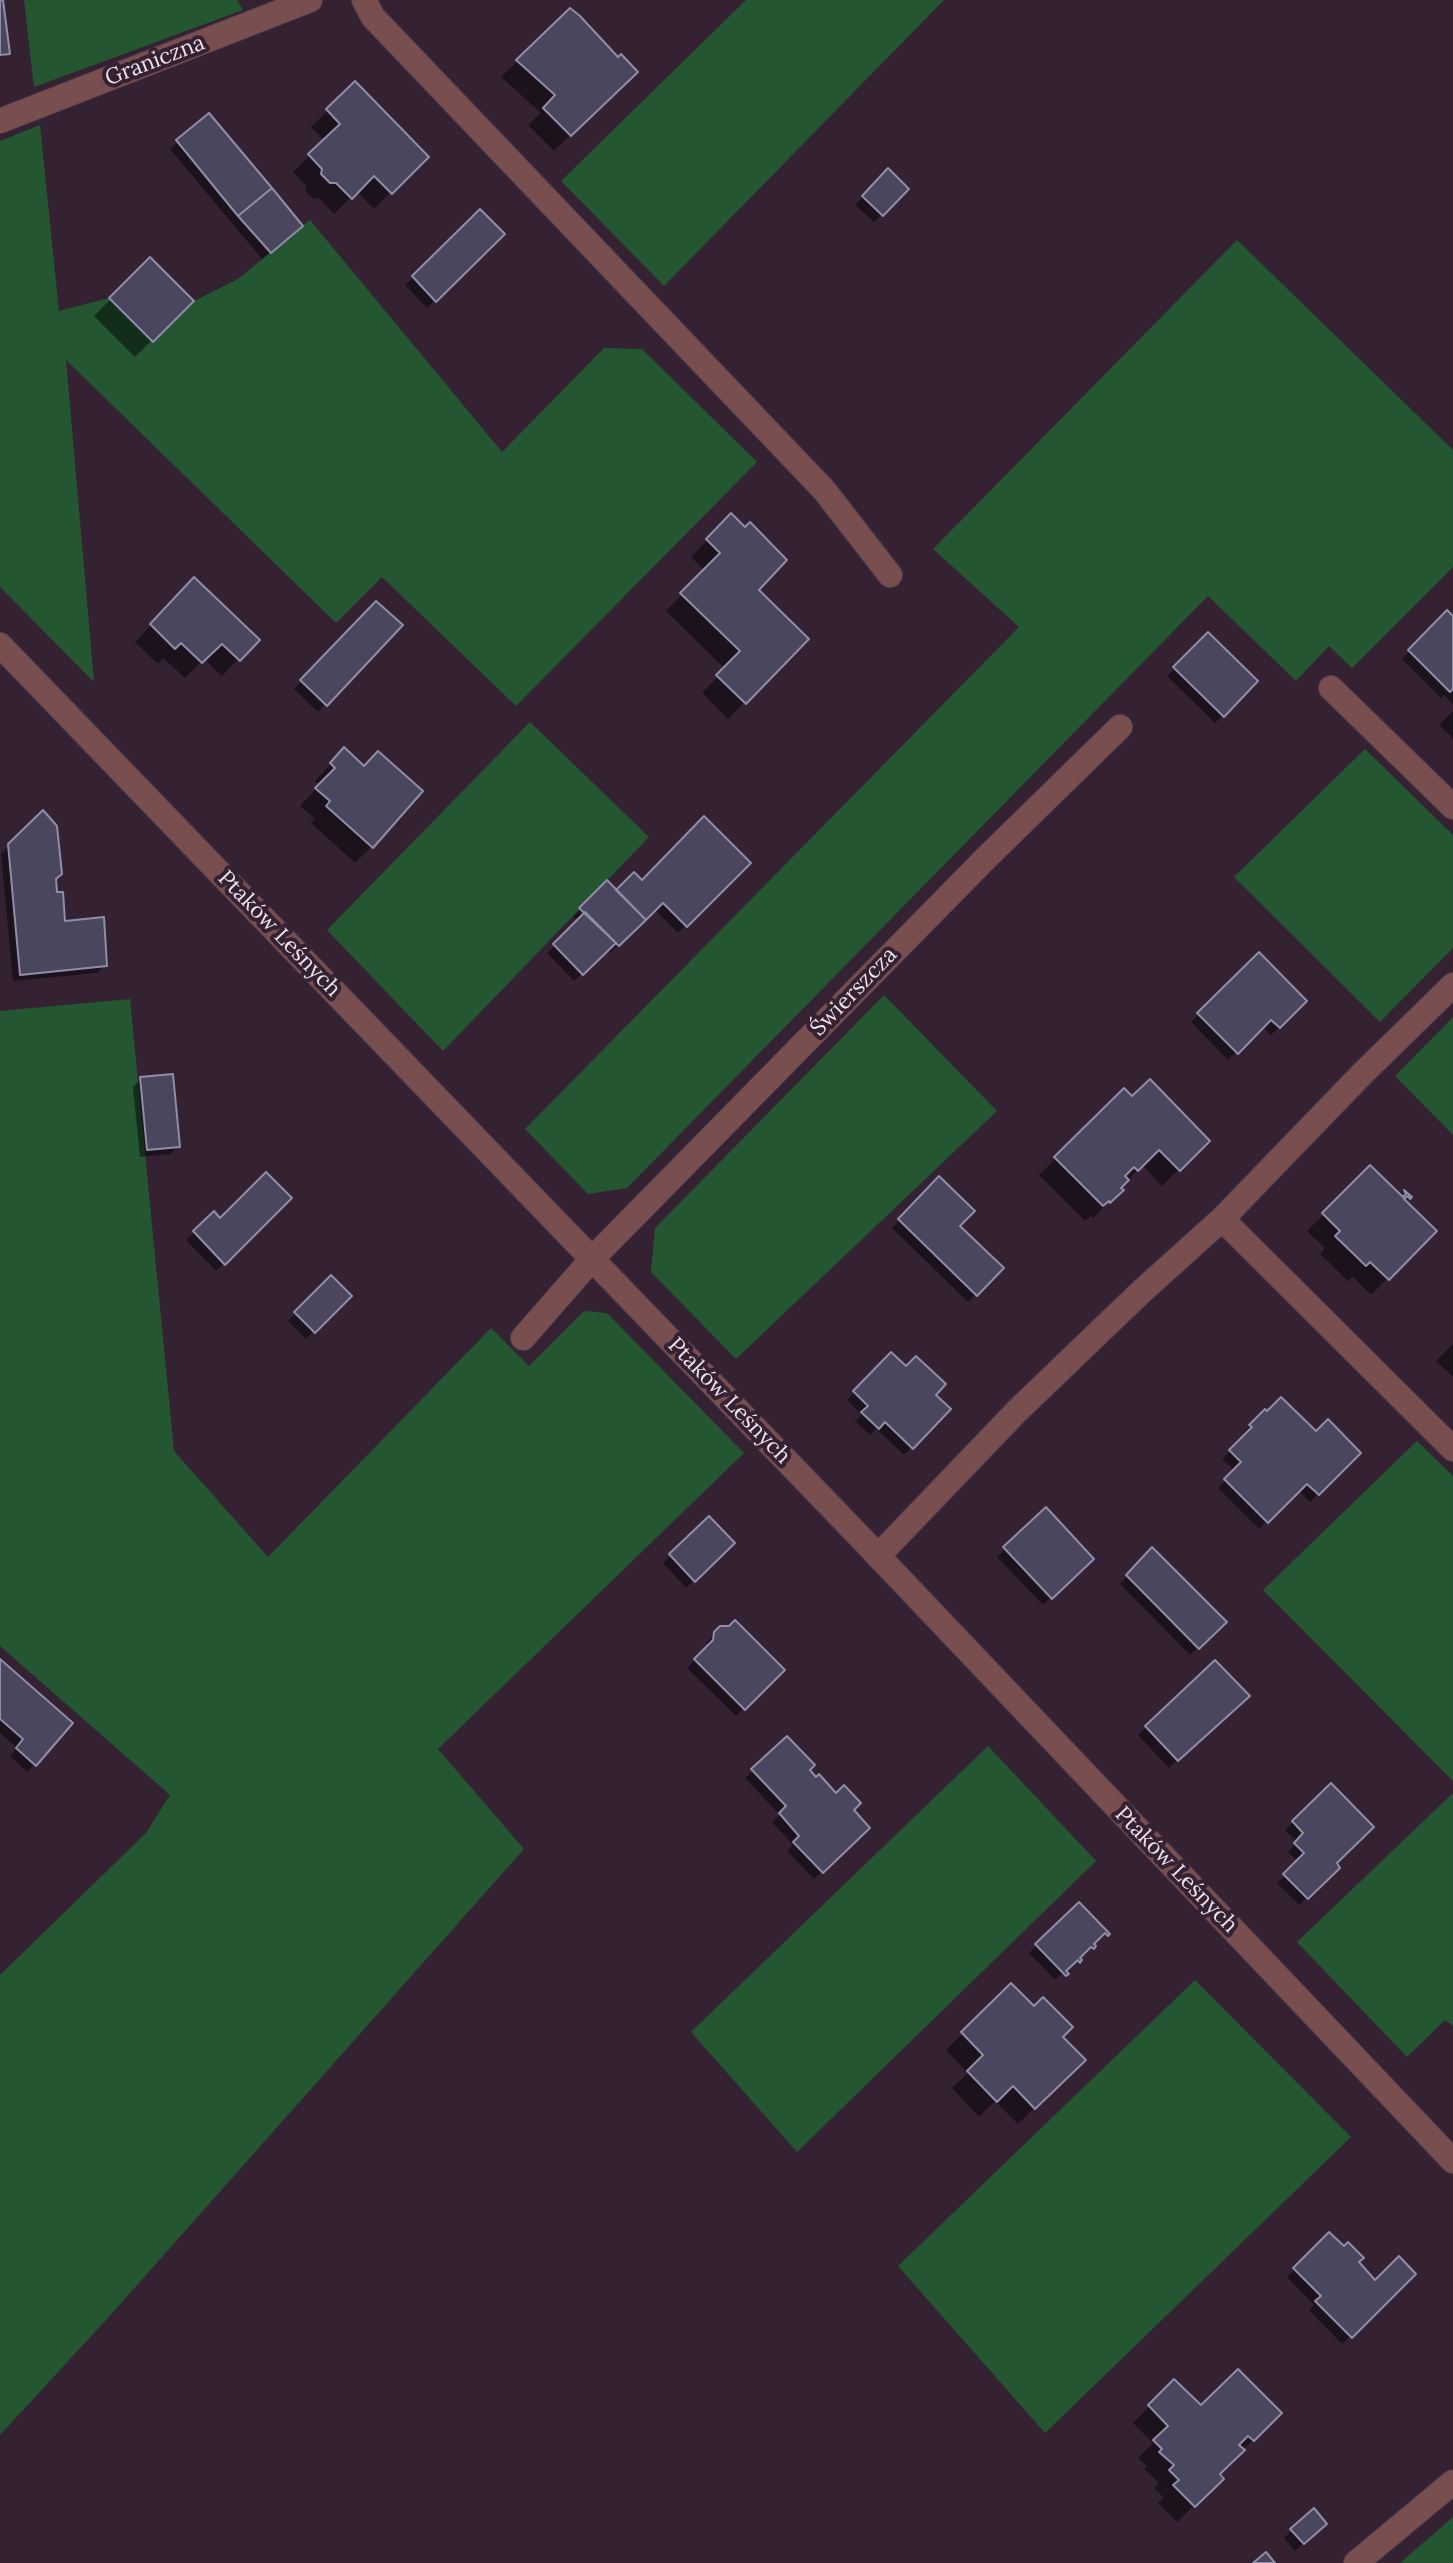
<!DOCTYPE html>
<meta charset="utf-8">
<style>
body{margin:0}
canvas{display:block;background:#342233}
</style>
<canvas width="1453" height="2563"></canvas>
<script>
const context = document.querySelector('canvas').getContext('2d');
context.lineJoin = 'round';
function paint(path, color) { context.fillStyle = color; context.fill(path, 'evenodd'); }
function trace(path, color, width, dash) { context.strokeStyle = color; context.lineWidth = width; context.lineCap = dash ? 'butt' : 'round'; context.setLineDash(dash || []); context.stroke(path); }
function write(font, color, halo, rows, align = 'center') {
  context.font = font + ' Lora,serif'; context.lineWidth = 8; context.setLineDash([]); context.textBaseline = 'middle'; context.strokeStyle = halo; context.fillStyle = color; for (const [text, x, y, turn = 0] of rows) {
    context.save(); context.translate(x, y); context.rotate((+turn || 0) * Math.PI / 180); context.textAlign = isNaN(turn) ? turn : align; if (halo) context.strokeText(text, 0, 0); context.fillText(text, 0, 0); context.restore();
  }
}
paint(new Path2D(`
 M24 0H237L243 10 34 87Z
 M746 0H944L664 286 561 181Z
 M40 125 59 311 109 298 153 342 194 301 238 279 310 220 502 452 604 348 642 349 757 462 516 706 382 577 336 623 66 360 94 682 0 587V141Z
 M1237 240 1453 450V567L1352 668 1329 646 1296 681 1208 596 627 1188 588 1194 525 1129 1019 627 933 549Z
 M530 722 649 837 443 1051 327 930Z
 M1365 749 1453 835V948L1380 1022 1234 877Z
 M884 995 997 1111 736 1359 651 1272 655 1228Z
 M130 999 174 1451 268 1557 491 1328 529 1366 584 1311 607 1313 744 1453 438 1749 524 1849 106 2320 0 2435V1975L146 1833 170 1795 0 1646V1011Z
 M1453 1017V1135L1395 1076Z
 M1417 1441 1453 1476V1781L1263 1590Z
 M988 1746 1096 1861 797 2152 691 2032Z
 M1453 1793V2026L1445 2020 1407 2057 1297 1942Z
 M1195 1980 1351 2137 1045 2433 898 2266Z
 M1453 2517V2563H1400Z`), '#235631');
paint(new Path2D(`
 M570 10 617 60 635 72 554 151 528 125 541 113 501 77Z
 M355 84 426 157 374 209 357 191 334 214 319 198 313 199 306 192V186L293 172 325 141 311 127Z
 M209 116 292 234 262 259 170 149Z
 M888 171 906 189 874 222 855 205Z
 M480 212 502 234 427 308 405 285Z
 M150 260 191 301 135 357 94 316Z
 M731 516 756 590 806 639 728 719 702 693 725 669 666 611 705 571 691 557Z
 M178 597 257 640 222 676 204 659 185 678 163 658 158 664 135 642Z
 M376 603 400 625 318 712 294 689Z
 M1447 613 1453 619V704L1444 695 1441 698 1402 659Z
 M1208 635 1256 681 1215 723 1167 676Z
 M1453 711V739L1439 725Z
 M344 750 372 846 355 863 311 823 315 819 300 806 320 785 315 781Z
 M43 813 63 923 105 965 97 973 13 981 1 854Z
 M748 863 678 933 654 909 610 953 607 949 574 981 547 953 579 921 573 917 607 883 616 893 642 882Z
 M1259 955 1305 1001 1271 1035 1262 1026 1228 1060 1191 1022Z
 M141 1079 178 1146 170 1154 140 1157 133 1087Z
 M1124 1091 1132 1099 1208 1141 1162 1186 1142 1165 1105 1206 1093 1218 1091 1216 1085 1221 1039 1175Z
 M1370 1168 1434 1231 1371 1295 1353 1277 1348 1281 1320 1254 1325 1248 1307 1231Z
 M939 1179 957 1226 1001 1268 968 1302 892 1228Z
 M290 1198 216 1271 186 1240 214 1214 220 1221Z
 M331 1278 349 1296 306 1339 288 1321Z
 M1453 1344V1377L1436 1361Z
 M891 1355 948 1409 904 1455 876 1428 870 1435 855 1421 862 1415 847 1400Z
 M1257 1419 1316 1434 1359 1453 1310 1502 1298 1490 1259 1529 1218 1488 1235 1471 1222 1459 1246 1436 1243 1433Z
 M1046 1510 1091 1559 1043 1605 997 1557Z
 M709 1519 732 1543 686 1588 663 1563Z
 M1152 1550 1224 1622 1190 1655 1120 1584Z
 M721 1628 782 1670 736 1716 687 1668 706 1649 707 1642Z
 M0 1662 35 1764 27 1772 10 1756 17 1748 0 1733Z
 M1215 1663 1239 1704 1169 1768 1138 1735Z
 M787 1739 807 1770 867 1828 814 1879 787 1851 793 1845 772 1822 780 1815 745 1778Z
 M1331 1786 1334 1864 1338 1868 1299 1905 1277 1883 1298 1862 1288 1852 1297 1842 1285 1830Z
 M1079 1904 1094 1946 1084 1956 1082 1953 1055 1980 1029 1953Z
 M1011 1985 1083 2060 1018 2124 995 2101 979 2117 952 2088 968 2073 946 2050Z
 M1329 2235 1375 2282 1414 2274 1342 2344 1309 2310 1314 2305 1287 2277Z
 M1174 2382 1201 2408 1280 2413 1217 2475 1221 2479 1177 2522 1158 2503 1164 2498 1154 2488 1159 2483 1144 2469 1147 2466 1138 2458 1153 2443 1133 2423Z
 M1292 2530 1316 2532 1295 2551 1284 2538Z`), '#0007');
const building = new Path2D(`
 M0 0H3L10 54 0 55Z
 M570 8 580 16 618 57 621 54 638 72 571 136 543 108 555 95 516 60Z
 M355 81 429 157 392 194 374 176 352 199 336 183H330L321 174 322 169 308 154 340 124 326 109Z
 M209 113 272 188 238 216 176 140Z
 M888 168 909 189 883 216 862 196Z
 M272 188 303 226 271 253 238 216Z
 M480 209 505 234 436 302 412 276Z
 M150 257 194 301 153 342 109 298Z
 M731 513 745 527 750 522 787 560 759 590 809 639 746 704 716 675 740 651 680 593 720 553 706 539Z
 M194 577 260 640 240 661 222 644 202 663 181 643 175 649 150 624Z
 M376 601 403 625 327 706 300 680Z
 M1447 610 1453 616V689L1450 692 1408 650Z
 M1208 632 1258 681 1224 717 1173 667Z
 M344 747 364 766 378 751 423 791 373 848 326 806 330 801 315 788 335 768 330 763Z
 M43 810 57 826 62 874 56 879 57 892H63L65 921 104 917 107 966 20 975 8 844Z
 M704 816 751 863 687 927 663 903 646 920 616 890 634 872 642 880Z
 M607 880 646 920 619 946 579 908Z
 M585 912 616 943 583 975 553 944Z
 M1259 952 1307 1001 1280 1028 1271 1020 1238 1054 1197 1013Z
 M173 1074 180 1147 147 1150 140 1077Z
 M1150 1079 1210 1141 1180 1171 1159 1150 1138 1171 1134 1167 1125 1176 1129 1180 1121 1188 1124 1190 1110 1203 1109 1201 1103 1206 1054 1157 1124 1088 1132 1096Z
 M1370 1165 1403 1197 1406 1194 1404 1190 1412 1197 1410 1199 1408 1196 1404 1199 1437 1231 1389 1280 1370 1262 1366 1266 1335 1236 1340 1231 1322 1213Z
 M266 1172 292 1198 225 1265 193 1231 214 1211 220 1218Z
 M939 1176 975 1211 960 1226 1004 1268 977 1296 898 1219Z
 M331 1275 352 1296 315 1333 294 1312Z
 M891 1352 906 1366 916 1356 946 1384 936 1395 951 1409 913 1449 885 1422 879 1429 861 1412 868 1406 853 1391Z
 M1281 1397 1316 1431 1328 1419 1361 1453 1319 1495 1307 1484 1268 1523 1224 1479 1241 1462 1229 1450 1252 1427 1249 1425 1265 1409 1267 1411Z
 M1046 1507 1094 1559 1052 1599 1003 1547Z
 M709 1516 735 1543 695 1582 669 1554Z
 M1152 1547 1227 1622 1199 1649 1126 1575Z
 M735 1620 785 1670 745 1710 694 1659 713 1640 714 1632 720 1626H729Z
 M0 1659 73 1723 36 1766 16 1748 23 1739 0 1719Z
 M1215 1660 1250 1696 1178 1761 1145 1726Z
 M787 1736 815 1765 810 1770 816 1777 819 1774 836 1793 844 1785 861 1803 854 1810 870 1828 823 1873 793 1842 799 1836 779 1813 786 1806 751 1769Z
 M1331 1783 1374 1827 1337 1863 1340 1868 1308 1899 1283 1874 1304 1853 1294 1843 1303 1833 1292 1821Z
 M1079 1902 1110 1934 1108 1936 1105 1933 1094 1944 1096 1946 1094 1949 1091 1947 1080 1958 1082 1960 1080 1963 1078 1960 1066 1971 1069 1974 1066 1976 1035 1944Z
 M1011 1983 1034 2006 1043 1997 1073 2027 1063 2037 1086 2060 1035 2109 1013 2086 997 2102 967 2071 983 2055 961 2032Z
 M1329 2232 1344 2246 1348 2242 1364 2258 1359 2262 1375 2280 1399 2256 1416 2274 1352 2338 1315 2301 1321 2296 1293 2268Z
 M1238 2369 1282 2413 1254 2441 1248 2436 1239 2445 1245 2450 1220 2474 1224 2479 1195 2507 1173 2485 1179 2480 1169 2470 1174 2465 1159 2452 1162 2449 1153 2440 1168 2426 1148 2405 1174 2379 1201 2405Z
 M1314 2508 1327 2524 1304 2544 1290 2529Z
 M1266 2552 1275 2563H1253Z`);
paint(building, '#49465e');
trace(building, '#908da8', 2);
const lane = new Path2D(`
 M364 0 373 17 824 490 890 575
 M1331 688 1453 807
 M1222 1219 1453 1449
 M523 1338 592 1259
 M878 1556 1017 1411 1141 1292 1222 1219 1362 1074 1453 985`);
const street = new Path2D(`
 M0 121 310 0
 M0 645 862 1539 1453 2161
 M592 1259 986 858 1120 727
 M1356 2563 1453 2482`);
trace(lane, '#4e3d4d', 26);
trace(street, '#4e3d4d', 26);
trace(lane, '#794e4e', 24);
trace(street, '#794e4e', 24);
write('22px', '#ede0eb', '#342233', [
 ["Graniczna",155,61,-21],
 ["Ptaków Leśnych",279,934,46],
 ["Świerszcza",854,992,-46],
 ["Ptaków Leśnych",729,1401,46],
 ["Ptaków Leśnych",1176,1870,46]
]);
</script>
